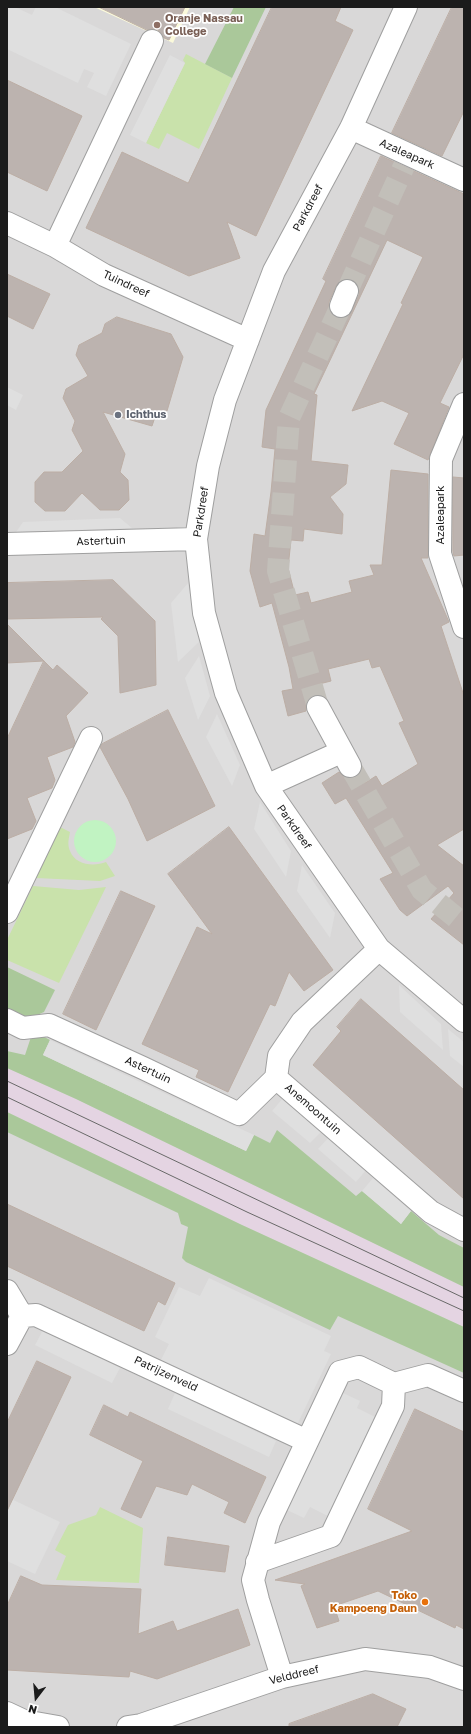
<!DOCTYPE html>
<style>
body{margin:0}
#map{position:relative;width:471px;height:1734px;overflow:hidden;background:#ece8e1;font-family:"Golos Text",sans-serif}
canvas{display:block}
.frame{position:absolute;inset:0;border:8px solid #1b1b1b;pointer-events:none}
.north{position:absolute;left:16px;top:1678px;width:40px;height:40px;-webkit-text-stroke:3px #fff;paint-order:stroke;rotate:196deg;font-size:11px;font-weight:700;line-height:16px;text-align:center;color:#1b1b1b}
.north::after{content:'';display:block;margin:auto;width:14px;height:18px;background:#1b1b1b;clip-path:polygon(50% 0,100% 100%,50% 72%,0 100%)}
</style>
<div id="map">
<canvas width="471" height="1734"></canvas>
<div class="frame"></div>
<div class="north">N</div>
</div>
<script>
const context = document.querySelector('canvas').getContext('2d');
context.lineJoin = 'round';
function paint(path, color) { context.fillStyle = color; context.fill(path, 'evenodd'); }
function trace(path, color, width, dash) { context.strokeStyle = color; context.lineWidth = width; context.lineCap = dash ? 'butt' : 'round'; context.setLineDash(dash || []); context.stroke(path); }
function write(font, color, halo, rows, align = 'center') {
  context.font = font + ' "Golos Text",sans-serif'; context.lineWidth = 3.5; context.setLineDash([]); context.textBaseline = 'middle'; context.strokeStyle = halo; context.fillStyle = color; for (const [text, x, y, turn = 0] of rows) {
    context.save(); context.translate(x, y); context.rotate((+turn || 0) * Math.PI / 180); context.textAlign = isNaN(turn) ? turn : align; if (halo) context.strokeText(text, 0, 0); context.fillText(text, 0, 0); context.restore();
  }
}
paint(new Path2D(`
 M7 7H464V1727H7Z`), '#d9d8d8');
paint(new Path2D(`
 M7 1068 76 1099 464 1287V1327L242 1225 7 1112Z`), '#e4d4e2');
paint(new Path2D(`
 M94 7H190L173 43Z`), '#fbfadb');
paint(new Path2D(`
 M186 54 232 78 199 149 167 133 159 149 146 143 185 63 183 60Z
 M60 827 70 832C69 838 67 844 70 851 75 865 94 867 106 862L115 876 100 881 36 878Z
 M33 886 79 890 106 887 59 983 7 960V940Z
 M100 1507 143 1528 139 1583 56 1580 66 1556 55 1550 68 1525 96 1515Z`), '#c9e2ab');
paint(new Path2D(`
 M234 7H266L232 78 205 64Z
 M7 967 55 990 44 1012C28 1020 22 1017 7 1009Z
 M33 1031 50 1040 43 1055 246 1151 254 1135 270 1143 277 1130 356 1196 362 1191 401 1224 411 1211 439 1235 464 1248V1287L76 1099 7 1068V1051L25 1055Z
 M7 1112 242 1225 464 1327V1373L338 1316 330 1330 186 1262 182 1258 188 1227 181 1224 178 1213 7 1132Z`), '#aac89a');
paint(new Path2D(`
 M74 841a21 21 0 1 1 42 0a21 21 0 1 1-42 0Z`), '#c1f3c2');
paint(new Path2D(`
 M7 7H15L32 15 36 7H55L131 44 106 96 87 87 94 73 84 69 78 83 7 49Z
 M170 55 185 63 146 143 130 135Z
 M7 387 23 395 16 410 7 405Z
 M120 518 132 528 16 532 23 522Z
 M188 583 199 642 178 662 171 603Z
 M199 656 210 696 198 720 185 678Z
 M217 714 240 765 232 786 206 737Z
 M260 802 291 851 286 877 254 829Z
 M302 865 335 913 330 938 297 891Z
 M399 985 441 1024 443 1050 400 1012Z
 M448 1029 464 1042V1067L450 1056Z
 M50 1040 254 1135 246 1151 43 1055Z
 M283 1098 322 1131 310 1143 272 1111Z
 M329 1137 367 1169 356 1182 318 1149Z
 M373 1178 411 1211 401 1224 362 1191Z
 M209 1278 331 1336 324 1351 331 1354 297 1425 161 1360 169 1344 155 1337 179 1287 200 1296Z
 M43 1330 120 1368 112 1383 35 1345Z
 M175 1393 276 1441 269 1457 168 1409Z
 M343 1393 360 1401 357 1408 375 1417 328 1516 310 1507 304 1518 287 1510Z
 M7 1497 60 1522 35 1574 7 1561Z`), '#dfdfdf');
const building = new Path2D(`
 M99 7H185L169 40 164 38 158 30 151 29 147 30Z
 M272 7H341L335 21 353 30 256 236 227 222 240 258 189 276 86 228 122 152 188 183Z
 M452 7H464V111L442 156 392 133Z
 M7 80 82 116 47 191 7 172Z
 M381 156 464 194V354L440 403 449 407 428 460 394 444 409 413 382 401 352 411 403 304 401 303 423 257 387 240 314 394 317 395 311 461 348 465 346 484 330 497 343 514 342 534 304 529 303 541 291 540 288 568 295 595 308 592 311 603 352 592 349 581 374 575 370 565H382L391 470 428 474V558H421L449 622 441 626 464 696V829L437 845 464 866V945L431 919 454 893 448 886 407 916 400 910 380 879 393 873 346 798 335 804 322 783 339 772 343 776 349 778 356 777 359 774 365 783 376 776 382 786 418 764 399 723 404 721 380 666 372 668 369 659 328 669 331 681 319 684 322 695 312 696 308 700 306 706V711L288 716 282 691 293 689 289 667 272 603 260 607 250 571 254 534 265 536 271 492 275 449 262 447 266 410 326 281 323 279ZM346 279 352 280 357 284 359 289V295L349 316 343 318H337L331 313 329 308V302L336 286 340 281Z
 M7 274 50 294 33 329 7 316Z
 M117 317 171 334 183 357 167 411 155 417 152 426 103 412 125 454 120 472 128 480 129 500 119 510H100L82 493 65 511H45L35 502V482L44 472H62L83 451 72 430 75 421 63 398 66 389 88 376 76 355 79 345 102 333 105 324Z
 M453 477 464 478V555L454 556 453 552Z
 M113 580 155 621 156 685 120 693 118 636 101 619 103 617 7 619V583Z
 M7 624 44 661 7 663Z
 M44 661 53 670 57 665 88 693 66 716 75 742 73 747 47 757 55 780 52 788 27 798 36 821 32 829 7 839V739Z
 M168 710 215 806 147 841 128 799 100 747 102 744Z
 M229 827 333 970 304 991 289 972 275 1006 270 1004 228 1092 196 1077 199 1070 142 1044 197 927 212 934 168 874Z
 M121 891 155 906 96 1030 63 1014Z
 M361 999 464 1090V1199L313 1065 341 1031 337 1027Z
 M7 1204 175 1283 165 1305 158 1301 144 1331 7 1266Z
 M37 1361 71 1377 7 1511V1423Z
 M104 1405 128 1417 130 1412 266 1477 245 1523 224 1513 229 1502 192 1484 187 1495 156 1486 141 1518 121 1509 143 1461 90 1435Z
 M415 1409 464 1432V1629L456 1625 455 1628 378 1591 334 1606 339 1621 317 1628 301 1586 305 1584 275 1580 412 1531 368 1509Z
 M168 1537 229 1546 225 1572 165 1565Z
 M21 1576 42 1585 141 1589 138 1634 173 1621 177 1631 238 1609 250 1645 157 1679 130 1671 129 1677 7 1670V1606Z
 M373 1694 406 1709 397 1727H289V1724Z`);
paint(building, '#bcb3af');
trace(building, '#bcaea5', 1);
trace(new Path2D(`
 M347 291 404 166
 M318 707 278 571 289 418 341 306
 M350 766 422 890 464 924`), '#c2bfb9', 22, [22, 11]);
const minor = new Path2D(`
 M406 7 351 128 274 271 225 400 208 466 196 539 204 613 226 693 266 786 379 949 464 1021
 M351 128 464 180
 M7 223 55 246 104 275 248 340
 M55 246 152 41
 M341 306 347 291
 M464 404 441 459 440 554 464 627
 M7 544 196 539
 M318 707 350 766
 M266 786 341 752
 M7 912 91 738
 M7 1020 23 1028 49 1025 143 1068 239 1114 276 1078
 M276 1078 431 1212 464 1230
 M276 1078 279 1056 302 1022 379 949
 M7 1291 22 1316
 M22 1316 36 1315 307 1441
 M7 1344 22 1316
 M257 1562 331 1536 393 1406 394 1384
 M282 1677 258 1600 253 1580 269 1522 340 1372 359 1367 394 1384 428 1375 464 1391
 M7 1713 24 1721 58 1727
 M128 1727 141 1725 282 1677 365 1659 430 1667 464 1679`);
trace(minor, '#9f9f9f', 24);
trace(minor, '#fff', 22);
trace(new Path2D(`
 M7 1081 464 1298
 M7 1097 247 1212 464 1311`), '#696969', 1);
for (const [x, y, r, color] of [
 [157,25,4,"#8d6e63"],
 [118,415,4,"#6b7280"],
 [425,1602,4,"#e8710a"]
]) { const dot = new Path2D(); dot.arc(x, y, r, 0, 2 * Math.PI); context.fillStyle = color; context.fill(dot); trace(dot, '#fff', 1.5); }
write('bold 11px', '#785e54', '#fff', [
 ["Oranje Nassau",165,19],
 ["College",165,32]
], 'left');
write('11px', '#1b1b1b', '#fff', [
 ["Azaleapark",407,154,24],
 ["Parkdreef",308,208,-62],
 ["Tuindreef",126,284,25],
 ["Parkdreef",201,512,-81],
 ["Azaleapark",441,515,-90],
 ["Astertuin",101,541,-2],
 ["Parkdreef",294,827,55],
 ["Astertuin",148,1070,25],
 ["Anemoontuin",313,1109,41],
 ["Patrijzenveld",166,1374,25],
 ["Velddreef",294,1675,-14]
]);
write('bold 11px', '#5b616d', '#fff', [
 ["Ichthus",126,415]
], 'left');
write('bold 11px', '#c56008', '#fff', [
 ["Toko",417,1596],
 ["Kampoeng Daun",417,1609]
], 'right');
</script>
